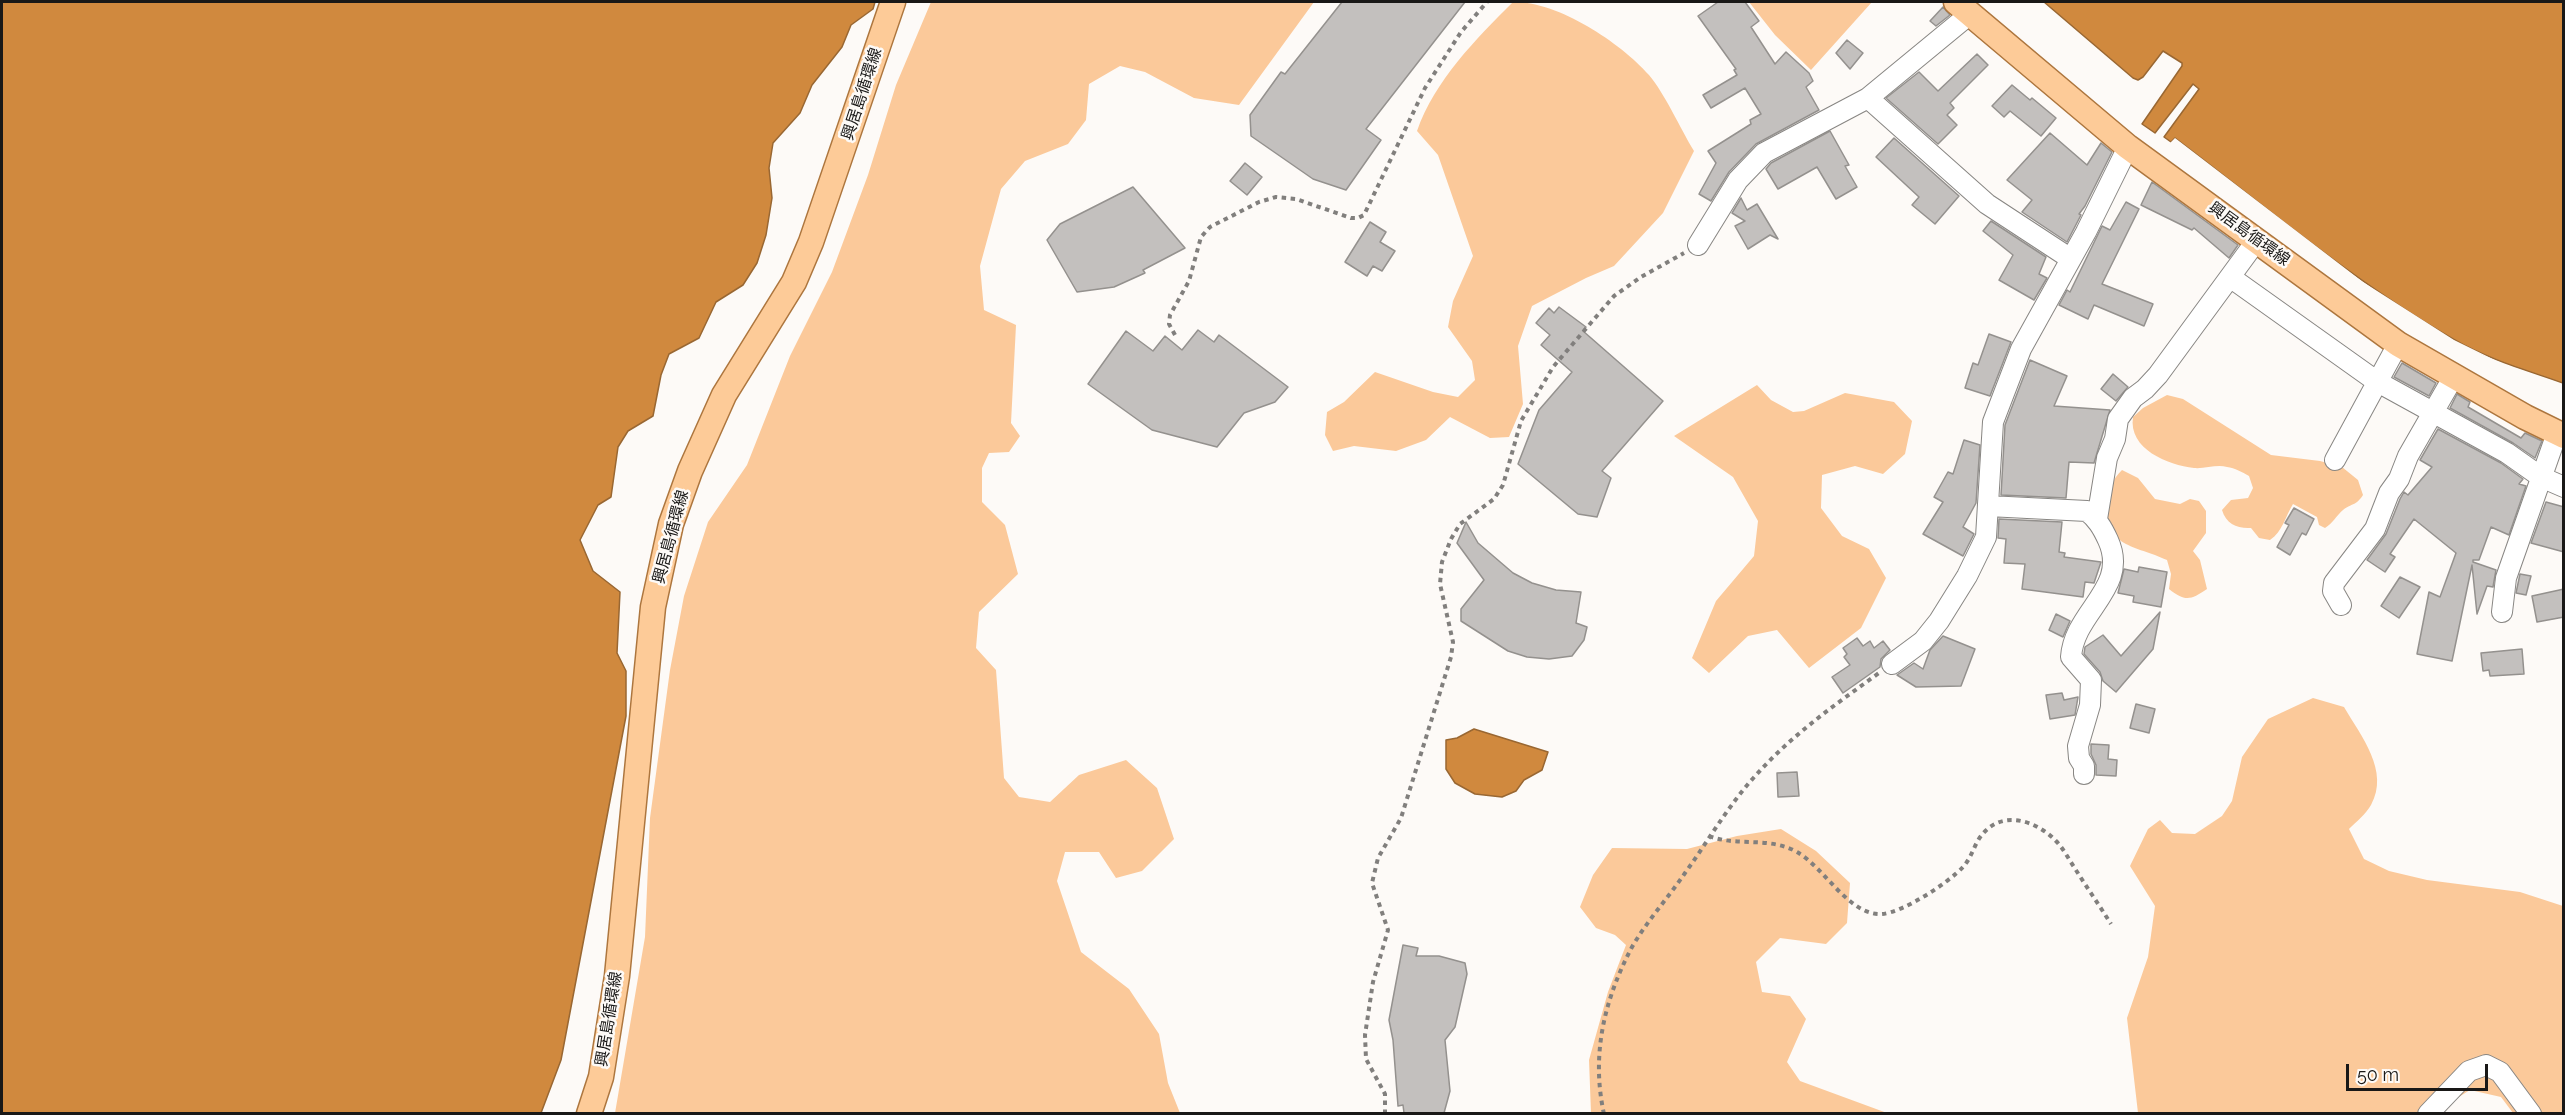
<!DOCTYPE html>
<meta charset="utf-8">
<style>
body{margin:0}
#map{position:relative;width:2565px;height:1115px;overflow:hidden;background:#fdfaf7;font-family:Raleway,sans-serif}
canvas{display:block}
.frame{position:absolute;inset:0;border:3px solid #191817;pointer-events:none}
.scale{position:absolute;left:2346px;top:1064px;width:142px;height:27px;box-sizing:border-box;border:3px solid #191817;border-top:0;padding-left:8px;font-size:18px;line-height:21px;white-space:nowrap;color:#191817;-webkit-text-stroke:4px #fdfaf7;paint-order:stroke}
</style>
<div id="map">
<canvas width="2565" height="1115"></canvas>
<div class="frame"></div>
<div class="scale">50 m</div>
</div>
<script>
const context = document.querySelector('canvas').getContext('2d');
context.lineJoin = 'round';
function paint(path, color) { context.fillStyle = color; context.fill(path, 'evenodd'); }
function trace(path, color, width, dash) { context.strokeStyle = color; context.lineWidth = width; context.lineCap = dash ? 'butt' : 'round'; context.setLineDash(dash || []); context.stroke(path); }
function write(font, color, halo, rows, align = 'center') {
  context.font = font + ' Raleway,"Noto Sans JP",sans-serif'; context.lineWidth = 5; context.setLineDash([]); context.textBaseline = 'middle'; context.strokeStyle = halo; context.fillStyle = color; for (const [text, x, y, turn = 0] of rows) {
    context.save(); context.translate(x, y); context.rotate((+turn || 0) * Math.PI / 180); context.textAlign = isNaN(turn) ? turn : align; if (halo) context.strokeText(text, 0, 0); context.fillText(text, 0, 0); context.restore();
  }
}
paint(new Path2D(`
 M931 2H1314L1239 105 1194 98 1145 72 1120 66 1089 84 1086 120 1068 144 1025 161 1001 189 980 266 984 310 1016 325 1011 423 1020 436 1009 452 989 453 982 468V502L1005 525 1018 574 979 612 976 648 996 670 1004 778 1019 797 1050 802 1079 775 1126 760 1157 788 1174 839 1142 871 1116 878 1099 852H1065L1057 881 1081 952 1129 989 1159 1034 1168 1083 1180 1113H615L645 937 650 818 670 670 684 596 708 522 747 465 790 356 832 272 868 175 896 85Z
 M1513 2C1557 1 1620 42 1649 75 1665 94 1680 128 1694 151L1663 213 1614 266 1586 278 1532 306 1518 346 1523 404 1509 437 1490 438 1450 417 1426 440 1396 451 1354 446 1333 451 1325 435 1327 412 1344 402 1375 372 1433 392 1458 397 1475 380 1472 361 1448 327 1453 301 1473 256 1438 155 1417 131C1435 80 1476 39 1513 2Z
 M1749 2H1872L1811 70 1775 35Z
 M1757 385 1771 400 1793 412 1804 411 1845 393 1894 402 1912 421 1905 454 1883 474 1855 466 1822 475 1821 508 1842 536 1869 549 1886 578 1861 628 1809 668 1777 630 1748 636 1709 673 1692 658 1716 601 1754 556 1758 521 1733 477 1674 436Z
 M2167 395 2183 399 2271 455 2320 461 2342 467 2358 480 2363 495C2356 506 2352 503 2343 510 2336 516 2333 523 2325 528L2319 525 2317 517 2293 504C2285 517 2283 531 2270 540L2259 538 2251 528C2238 529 2226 524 2222 510L2231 500 2248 498 2253 488 2249 476C2242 472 2235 468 2227 467 2217 464 2205 469 2194 468 2168 465 2128 449 2133 417L2143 408Z
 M2122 470 2138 478 2155 499 2180 504 2190 499 2199 501 2206 511V533L2193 551 2200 560 2207 589C2191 600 2185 602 2169 589L2171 574 2167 560C2135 545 2104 548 2107 503 2108 489 2112 480 2122 470Z
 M2313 698 2344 707C2361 736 2390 771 2371 805 2366 814 2356 822 2349 829L2364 859 2389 871 2427 880 2520 892 2563 906V1113H2513L2501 1097 2470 1090 2454 1100 2442 1113H2138L2127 1018 2148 957 2155 906 2130 866 2148 829 2160 820 2172 833 2195 834 2222 816 2232 801 2242 757 2268 719Z
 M1781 829 1816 851 1850 883 1847 923 1826 944 1780 938 1756 962 1762 992 1790 996 1806 1019 1787 1062 1800 1081 1887 1113H1591L1589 1060 1608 992 1626 945 1615 935 1596 928 1580 907 1593 875 1612 848 1687 849 1737 836Z`), '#fbc99a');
const water = new Path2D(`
 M2 2H875L873 9 851 25 842 47 812 85 800 113 773 143 769 168 772 198 766 235 757 263 743 285 716 302 699 338 669 354 661 375 653 416 628 431 618 447 611 497 598 505 580 540 593 571 620 592 617 653 626 671V716L561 1060 541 1113H2Z
 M2044 2H2563V383C2526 370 2487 359 2453 339 2354 282 2266 207 2175 138L2171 142 2164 137 2199 89 2193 84 2155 133 2142 124 2182 66V63L2163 51 2143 77 2138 80 2133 78Z
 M1474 729 1548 752 1542 770 1524 780 1516 791 1502 797 1475 794 1455 783 1446 769V740L1457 738Z`);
paint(water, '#d0893e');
trace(water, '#996732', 1.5);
paint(new Path2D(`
 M2175 138 2363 282 2454 340 2507 366 2452 342 2362 284 2175 142 2169 144Z`), '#fdfaf7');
const building = new Path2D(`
 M1342 2H1465L1366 129 1381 140 1346 190 1313 179 1251 136 1250 115 1281 72 1285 74Z
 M1718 2H1745L1759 21 1751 27 1775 64 1786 52 1809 73 1813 81 1806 87 1819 110 1756 144 1729 172 1711 201 1699 194 1716 163 1708 151 1751 124 1750 120 1761 114 1745 88 1711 108 1703 95 1737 75 1734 70 1736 69 1698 16Z
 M1943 7 1950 15 1936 26 1930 21Z
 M1847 40 1863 53 1850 69 1836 53Z
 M1977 54 1988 65 1950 103 1954 108 1947 115 1957 125 1938 144 1886 98 1919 72 1938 91Z
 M2012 85 2030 100 2032 98 2056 118 2041 136 2010 111 2004 117 1992 106Z
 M1830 131 1849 165 1845 166 1857 187 1836 199 1817 167 1778 189 1766 169 1771 163Z
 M2050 133 2087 165 2101 143 2112 152 2085 206 2079 214 2081 215 2067 242 2022 212 2032 200 2007 180Z
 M1894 138 1959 196 1935 224 1912 205 1919 197 1876 157Z
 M1245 163 1262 177 1247 195 1230 181Z
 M2152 182 2238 245 2229 258 2194 228 2192 230 2141 205Z
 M1133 187 1185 248 1143 270 1145 273 1114 287 1077 292 1047 240 1060 224Z
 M1741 198 1747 210 1757 204 1778 239 1770 235 1748 249 1735 226 1745 221 1732 213Z
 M2126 202 2139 209 2102 284 2153 304 2144 326 2094 305 2088 319 2059 305 2067 290 2070 292 2102 226 2110 230Z
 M1991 221 2046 257 2039 274 2047 278 2034 300 1999 280 2013 255 1983 231Z
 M1370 222 1386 232 1380 242 1395 251 1382 271 1373 266 1367 276 1345 262Z
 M1559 307 1586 327 1583 331 1663 401 1602 471 1611 478 1597 517 1578 514 1518 464 1539 410 1572 372 1541 345 1550 335 1536 323 1549 308 1554 313Z
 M1198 330 1214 342 1219 335 1288 387 1275 402 1244 413 1217 447 1152 430 1088 384 1126 331 1153 351 1165 336 1182 350Z
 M1989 334 2011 342 1990 396 1965 388 1973 363 1978 365Z
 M2030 360 2067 376 2054 406 2110 410 2094 463 2069 462 2066 498 2001 495 2005 425Z
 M2402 363 2436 383 2429 396 2394 377Z
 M2113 374 2128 387 2116 401 2101 389Z
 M2457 394 2470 402 2468 407 2521 438 2525 433 2542 441 2535 458 2513 443 2450 408Z
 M2438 429 2501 463 2523 479 2519 484 2526 486 2509 535 2491 527 2479 560H2473V562L2496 570 2493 587 2487 586 2477 614 2472 565 2452 661 2417 654 2429 592 2440 597 2456 553 2414 519 2390 554 2395 557 2385 572 2367 560 2386 534 2400 499 2404 492 2408 495 2432 467 2420 460Z
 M1964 440 1980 445 1976 503 1963 527 1974 534 1963 556 1923 534 1943 502 1934 497 1948 472 1953 474Z
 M2546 502 2564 507V552L2531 543Z
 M2294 508 2314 519 2306 535 2302 533 2290 555 2277 547 2289 525 2285 523Z
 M1999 519 2062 522 2059 552 2065 553 2064 557 2101 562 2094 583 2085 582 2083 597 2022 589 2025 564 2004 563 2006 539 1998 538Z
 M1466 522 1478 543 1513 573 1532 583 1556 590 1581 592 1576 623 1587 627 1584 640 1572 656 1549 659 1527 657 1508 651 1461 621V609L1484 580 1457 543Z
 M2139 567 2167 572 2161 607 2133 602 2134 596 2118 593 2124 569 2138 572Z
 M2520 574 2531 576 2526 595 2516 593Z
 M2400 577 2420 587 2399 618 2381 606Z
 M2564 589V617L2537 622 2532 596Z
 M2160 612 2153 649 2116 692 2103 681 2100 672 2084 654 2085 647 2103 635 2121 656Z
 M2056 614 2070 621 2063 637 2049 630Z
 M1943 636 1975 649 1961 686 1916 687 1897 675 1914 663 1923 669 1930 650Z
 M1857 638 1863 646 1870 641 1874 648 1883 641 1890 650 1881 659 1880 667 1843 693 1832 677 1850 665 1844 657 1847 654 1843 648Z
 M2522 649 2524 674 2490 676 2489 670 2483 671 2481 653Z
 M2062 693 2064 700 2078 697 2075 715 2050 719 2046 695Z
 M2136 704 2155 709 2149 733 2130 728Z
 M2091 744 2109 745 2108 759 2117 760 2116 776 2096 775V765L2091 754Z
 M1797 772 1799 796 1778 797 1777 773Z
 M1403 945 1418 948 1416 956H1439L1465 963 1467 974 1455 1027 1445 1040 1450 1091 1444 1113H1404L1403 1105 1398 1106 1393 1040 1389 1020Z`);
paint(building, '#c3c0be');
trace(building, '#94918e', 1.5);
const minor = new Path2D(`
 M1868 98 1987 204 2071 259
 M1698 245 1738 180 1764 153 1868 98 1970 14
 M2230 277 2376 381 2507 453 2541 477 2564 487
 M2335 460 2398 344
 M1988 506 2087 511C2097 519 2102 527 2108 540 2130 588 2074 611 2071 657L2091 680 2090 705 2078 746 2079 758 2084 766V774
 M2097 519 2107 458 2115 439 2118 419 2133 398 2145 389 2158 375 2257 240
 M2341 605 2333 591 2334 583 2375 529 2389 493 2399 479 2408 456 2454 376
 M2502 612 2506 578 2557 433
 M1892 664 1923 641 1939 621 1967 576 1986 537 1993 422 2021 349 2086 232 2128 147
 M2428 1114 2469 1071 2486 1065 2500 1072 2531 1114`);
const major = new Path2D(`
 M1956 2 2128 147 2398 344 2525 417 2564 436
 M589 1114 601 1077 617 976 653 607 671 524 690 471 724 395 794 282 811 242 893 2`);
trace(minor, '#888683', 22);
trace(major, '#ad763e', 27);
trace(new Path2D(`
 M1175 335 1169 324 1170 315 1189 281 1201 237 1210 227 1259 202 1276 197 1296 199 1351 218H1358L1364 215 1425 88 1461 32 1487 2
 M1709 836C1737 847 1769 836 1797 852 1825 868 1849 916 1882 914 1904 912 1948 883 1963 867 1972 857 1974 845 1981 836 2001 809 2036 820 2056 841 2063 848 2068 858 2074 867 2086 886 2099 905 2111 924
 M1385 1114V1094L1366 1059 1365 1035 1373 982 1388 930 1372 883 1378 858 1401 818 1451 657 1453 642 1440 584 1442 562 1451 539 1460 524 1494 499 1503 485 1521 421 1553 367 1614 296 1641 277 1684 253
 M1604 1114C1591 1055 1604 1000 1632 947 1647 921 1668 898 1685 873 1709 840 1729 804 1757 774 1793 734 1836 704 1879 673`), '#817f7d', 4, [4.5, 4.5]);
trace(minor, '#fff', 20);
trace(major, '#fdcb98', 24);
write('16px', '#191817', '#fdfaf7', [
 ["興居島循環線",862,94,-72],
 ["興居島循環線",2249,234,36],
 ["興居島循環線",671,537,-75],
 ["興居島循環線",609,1019,-81]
]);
</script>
